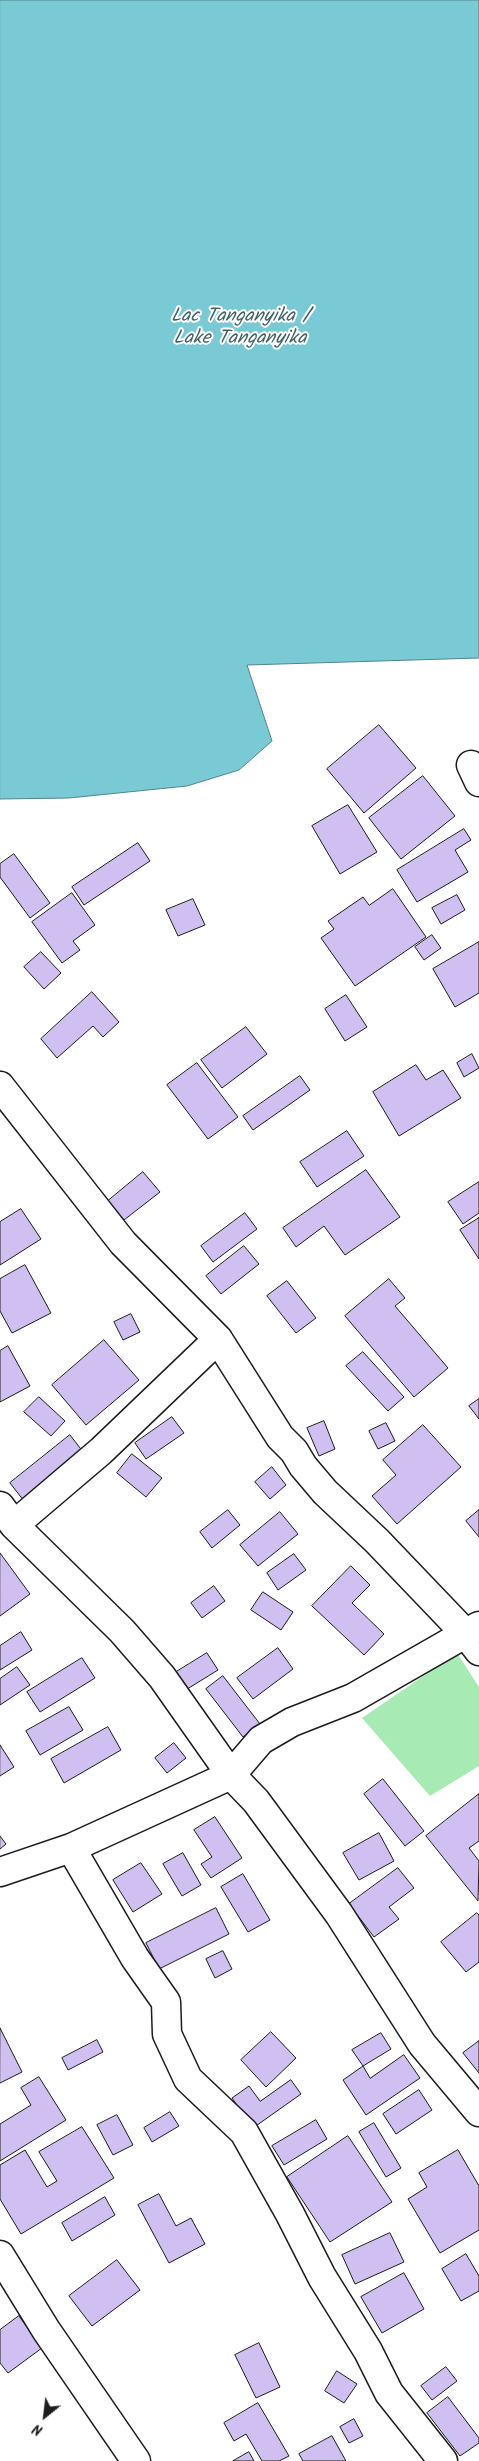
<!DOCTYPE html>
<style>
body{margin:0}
#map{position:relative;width:479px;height:2461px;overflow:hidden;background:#fff;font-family:Kalam,sans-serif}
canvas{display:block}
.north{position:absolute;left:20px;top:2391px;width:50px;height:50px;-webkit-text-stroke:4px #fff;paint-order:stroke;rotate:209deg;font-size:14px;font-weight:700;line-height:20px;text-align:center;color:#1c1c1c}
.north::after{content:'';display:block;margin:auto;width:18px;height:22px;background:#1c1c1c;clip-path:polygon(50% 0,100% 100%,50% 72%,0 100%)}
</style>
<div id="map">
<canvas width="479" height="2461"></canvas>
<div class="north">N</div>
</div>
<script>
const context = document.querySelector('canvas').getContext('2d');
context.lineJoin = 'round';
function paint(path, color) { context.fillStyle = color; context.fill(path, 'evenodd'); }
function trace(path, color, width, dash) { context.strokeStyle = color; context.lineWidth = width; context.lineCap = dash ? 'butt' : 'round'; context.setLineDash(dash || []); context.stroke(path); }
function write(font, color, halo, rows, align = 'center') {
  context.font = font + ' Kalam,sans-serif'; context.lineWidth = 4; context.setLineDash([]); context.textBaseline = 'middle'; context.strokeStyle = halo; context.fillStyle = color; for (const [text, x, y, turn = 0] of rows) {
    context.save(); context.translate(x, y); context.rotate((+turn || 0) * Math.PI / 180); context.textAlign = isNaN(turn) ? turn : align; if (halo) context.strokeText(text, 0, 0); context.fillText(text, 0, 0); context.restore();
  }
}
paint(new Path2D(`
 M457 1653 479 1687V1766L430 1796 362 1718Z`), '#a7eab4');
const water = new Path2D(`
 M0 0H479V658L247 665 272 741 239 770 187 786 69 798 0 799Z`);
paint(water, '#79cad4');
trace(water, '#54848a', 1);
const building = new Path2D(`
 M379 725 416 768 364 813 327 769Z
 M423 776 455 816 401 859 369 818Z
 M348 805 377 852 340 874 312 826Z
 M464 829 471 840 455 850 468 872 417 902 397 870Z
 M138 843 150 861 84 905 72 887Z
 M14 854 50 903 30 918 0 877V864Z
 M393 889 426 937 355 986 321 938 334 929 328 921 363 897 369 905Z
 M72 893 95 925 73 941 80 950 62 963 32 922Z
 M457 895 465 910 441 924 432 908Z
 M193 899 205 925 178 936 166 910Z
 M432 935 441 948 424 960 415 947Z
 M479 942V993L455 1007 433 969Z
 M41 952 61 973 44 989 24 967Z
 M92 992 119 1022 103 1037 93 1026 57 1058 41 1039Z
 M346 995 367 1027 345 1041 325 1009Z
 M246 1027 267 1054 222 1088 201 1060Z
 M472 1054 479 1068 464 1077 457 1063Z
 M197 1063 238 1117 208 1139 167 1085Z
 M416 1065 426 1080 443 1070 461 1098 399 1136 373 1092Z
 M300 1076 310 1090 253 1130 243 1116Z
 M347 1131 364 1156 317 1187 300 1162Z
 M366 1170 400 1217 345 1255 324 1226 296 1247 283 1228Z
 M143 1172 160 1192 124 1220 108 1201Z
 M479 1182V1213L463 1224 448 1202Z
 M21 1209 41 1239 0 1265V1222Z
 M245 1213 257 1229 213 1262 201 1246Z
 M479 1218V1259L460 1230Z
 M244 1246 259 1264 221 1294 206 1276Z
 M25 1265 51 1313 12 1333 0 1311V1279Z
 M389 1279 405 1298 395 1306 448 1368 414 1397 345 1316Z
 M287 1281 316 1318 296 1333 267 1296Z
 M131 1314 140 1332 123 1340 114 1322Z
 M104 1340 139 1380 86 1425 52 1385Z
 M8 1346 30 1386 0 1402V1351Z
 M363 1352 404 1397 388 1411 346 1366Z
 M39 1397 65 1421 51 1436 24 1412Z
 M479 1399V1419L469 1406Z
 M172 1417 184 1433 146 1459 135 1443Z
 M324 1421 335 1449 319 1456 307 1428Z
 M386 1423 395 1441 378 1449 369 1431Z
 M423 1425 461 1467 397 1524 372 1496 396 1475 383 1460Z
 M70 1435 84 1453 24 1501 10 1483Z
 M132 1454 162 1478 146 1497 117 1473Z
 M272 1467 286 1485 270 1499 255 1482Z
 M228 1510 240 1525 212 1548 200 1532Z
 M479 1510V1537L466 1521Z
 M280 1512 298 1534 258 1566 240 1545Z
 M0 1553 30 1594 0 1616Z
 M294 1554 306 1570 278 1590 267 1573Z
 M351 1566 370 1585 352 1603 384 1634 364 1655 312 1606Z
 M214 1586 225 1601 202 1618 191 1603Z
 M263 1592 293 1612 281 1630 251 1610Z
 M21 1632 32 1650 0 1670V1646Z
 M278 1648 293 1669 253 1699 237 1678Z
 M207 1653 218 1670 184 1691 173 1674Z
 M82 1658 95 1678 40 1712 27 1692Z
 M17 1667 30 1685 0 1705V1679Z
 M223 1676 260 1724 243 1737 206 1689Z
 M69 1707 83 1730 40 1755 26 1731Z
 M108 1727 121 1750 64 1783 51 1759Z
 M174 1743 186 1758 167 1773 155 1758Z
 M0 1745 14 1767 0 1776Z
 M383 1779 424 1831 405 1846 364 1794Z
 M479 1794V1841L469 1848 479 1861 478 1901 426 1836Z
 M215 1817 242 1858 211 1878 201 1864 212 1857 194 1830Z
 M379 1833 394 1861 359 1880 343 1853Z
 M0 1836 6 1844 0 1849Z
 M183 1853 201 1885 182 1896 163 1864Z
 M141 1863 162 1894 133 1912 113 1880Z
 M398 1868 414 1888 389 1907 399 1919 374 1937 349 1904Z
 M243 1874 270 1920 248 1932 221 1887Z
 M216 1908 229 1934 159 1969 146 1943Z
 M477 1913 479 1915V1962L466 1972 441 1942Z
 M223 1951 232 1969 215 1978 206 1959Z
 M0 2028 22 2072 0 2083Z
 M271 2032 296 2058 266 2087 241 2060Z
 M381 2033 391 2049 363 2066 352 2050Z
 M97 2040 103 2052 68 2070 62 2058Z
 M479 2041V2073L463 2053Z
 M404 2055 420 2078 366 2115 343 2080 363 2066 370 2078Z
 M39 2077 66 2120 0 2161V2124L31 2105 21 2088Z
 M291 2080 301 2094 253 2128 232 2098 249 2086 260 2101Z
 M419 2090 432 2110 396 2134 383 2114Z
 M170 2112 179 2126 152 2142 144 2128Z
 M117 2115 133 2145 113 2155 97 2125Z
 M316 2120 327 2139 284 2165 272 2146Z
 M374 2123 401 2168 386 2177 359 2132Z
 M82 2127 114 2178 21 2234 0 2199V2165L25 2150 47 2187 57 2181 39 2152Z
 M348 2136 392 2202 330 2242 287 2177Z
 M458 2150 479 2186V2230L440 2253 408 2199 427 2187 419 2173Z
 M159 2194 176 2226 191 2218 205 2244 169 2263 138 2205Z
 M105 2197 115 2215 72 2241 62 2223Z
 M390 2233 404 2262 355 2284 342 2255Z
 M466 2254 479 2276V2291L461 2301 442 2269Z
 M117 2260 140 2290 92 2326 69 2296Z
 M404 2273 424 2309 382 2333 361 2297Z
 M19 2316 42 2348 8 2373 0 2363V2330Z
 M259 2343 280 2387 256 2398 235 2355Z
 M446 2367 457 2381 432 2400 421 2386Z
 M337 2371 357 2384 344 2403 325 2391Z
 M448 2397 479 2438V2443L460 2456 427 2413Z
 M258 2403 289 2456 279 2461H262L246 2434 234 2441 224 2423Z
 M354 2419 363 2436 349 2443 340 2427Z
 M332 2436 346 2461H303L299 2454Z
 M249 2452 254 2461H233Z`);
paint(building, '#d0c0f1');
trace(building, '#1c1c1c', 1);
const street = new Path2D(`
 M471 765 479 782
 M0 1086 123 1243 218 1339 280 1437 294 1451 303 1466 325 1492 377 1541 465 1633 479 1651
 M0 1506 14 1525 122 1631 162 1677 231 1775 256 1801 339 1914 422 2044 479 2112
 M14 1525 101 1451 218 1339
 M71 1848 135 1958 166 2002 167 2034 188 2079 244 2132 290 2214 322 2277 368 2351 389 2393 443 2461
 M0 1872 71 1848 231 1775 261 1740 292 1722 353 1698 479 1626
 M0 2255 46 2330 136 2461`);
trace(street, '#1c1c1c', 31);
trace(street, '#fff', 28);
write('italic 19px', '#416266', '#fff', [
 ["Lac Tanganyika /",240,318],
 ["Lake Tanganyika",240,340]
]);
</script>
